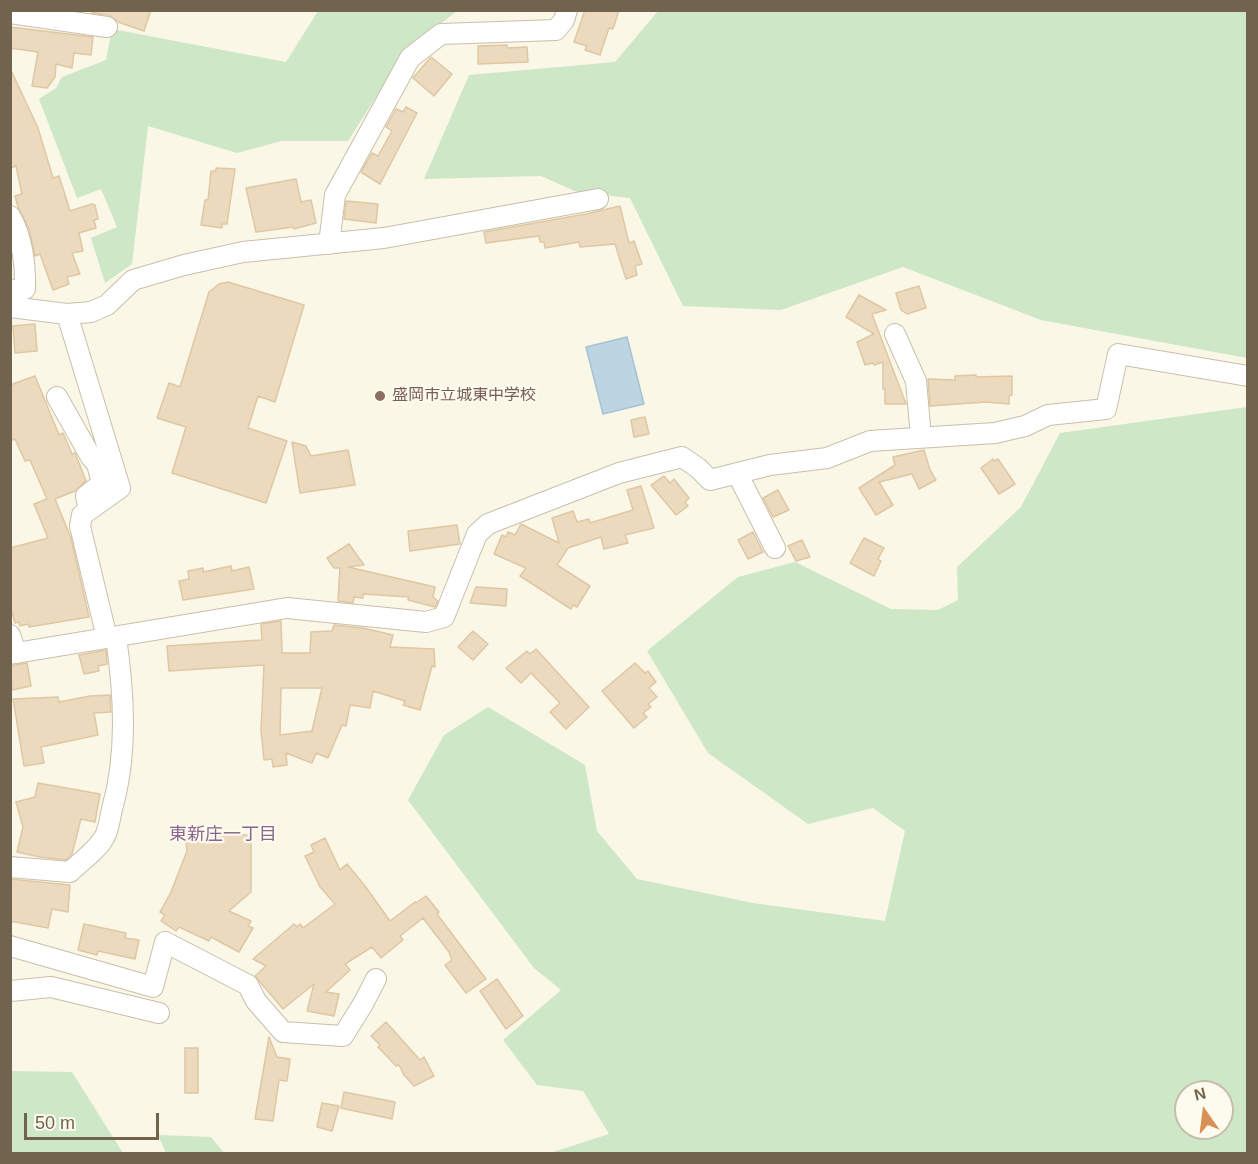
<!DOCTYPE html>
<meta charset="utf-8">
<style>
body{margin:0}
#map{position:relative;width:1258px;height:1164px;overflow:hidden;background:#faf7e7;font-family:Arial,sans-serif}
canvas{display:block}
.frame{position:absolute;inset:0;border:12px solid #72634e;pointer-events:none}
.north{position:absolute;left:1174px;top:1080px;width:60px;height:60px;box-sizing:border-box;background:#fdfbed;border:2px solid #c5bead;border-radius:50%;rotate:346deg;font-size:16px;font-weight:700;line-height:24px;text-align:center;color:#72634e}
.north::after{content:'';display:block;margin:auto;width:21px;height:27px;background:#d99057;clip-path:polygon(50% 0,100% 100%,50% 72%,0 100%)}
.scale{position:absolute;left:24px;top:1113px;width:135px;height:27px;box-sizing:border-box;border:3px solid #72634e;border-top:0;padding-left:8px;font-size:18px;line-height:21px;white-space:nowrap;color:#72634e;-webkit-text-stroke:4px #fdfbed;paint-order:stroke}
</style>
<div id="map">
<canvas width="1258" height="1164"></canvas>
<div class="frame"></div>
<div class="north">N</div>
<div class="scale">50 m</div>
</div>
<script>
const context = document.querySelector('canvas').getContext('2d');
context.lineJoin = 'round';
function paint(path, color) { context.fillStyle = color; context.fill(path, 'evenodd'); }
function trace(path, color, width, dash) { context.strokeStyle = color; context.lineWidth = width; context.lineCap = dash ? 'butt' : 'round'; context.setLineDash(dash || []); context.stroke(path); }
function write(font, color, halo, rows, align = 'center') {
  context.font = font + ' Arial,"Noto Sans JP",sans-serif'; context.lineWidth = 4.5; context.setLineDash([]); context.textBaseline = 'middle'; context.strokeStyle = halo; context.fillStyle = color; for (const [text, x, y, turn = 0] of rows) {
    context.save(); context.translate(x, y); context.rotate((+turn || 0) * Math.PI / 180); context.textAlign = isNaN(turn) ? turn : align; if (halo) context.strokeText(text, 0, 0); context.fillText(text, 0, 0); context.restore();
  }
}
paint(new Path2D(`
 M318 11H457L406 50 348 141H282L237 153 148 126 132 264 105 283 91 238 117 227 101 189 77 198 39 99 56 88 62 77 106 60 112 29 286 62Z
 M658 11H1247V358L1041 320 903 267 781 310 683 306 630 198 577 192 541 176 424 179 469 75 615 62Z
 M1247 407V1153H550L609 1134 583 1091 537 1085 503 1040 561 990 534 968 408 800 444 735 488 707 585 765 597 831 637 879 753 903 885 921 905 831 873 808 808 824 708 753 647 651 738 577 795 562 891 609 938 610 958 600 957 567 1021 507 1060 433ZM1186 1092H1222V1128H1186Z
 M11 1071 72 1072 123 1153H11Z
 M158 1135 211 1137 224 1153H166Z`), '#cde7c7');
const water = new Path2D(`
 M627 337 644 404 603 414 586 347Z`);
paint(water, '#bdd5e2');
trace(water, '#a5c2d3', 1.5);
const building = new Path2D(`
 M92 10H151L144 31 118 22 109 15 92 13Z
 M585 10H619L613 29 609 28 600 55 585 50 587 46 574 42Z
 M10 27 93 37 91 55 74 53 72 68 56 64 55 77 47 88 32 86 38 52 10 48Z
 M507 45V48L527 47 528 62 478 64V46Z
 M431 57 452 74 434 96 413 78Z
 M10 68 38 128 53 178 59 176 70 211 92 204 95 205 98 219 94 220 96 228 79 233 83 251 72 253 80 274 67 277 69 284 53 290 40 254 35 256 29 229 18 207 15 196 22 194 16 166 10 168Z
 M406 107 417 113 380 184 361 172 372 153 378 156 392 131 386 127 396 109 403 112Z
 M216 168 235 169 227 224H222V228L201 225 205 200H208L211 171H216Z
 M296 179 301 202 311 200 316 223 294 229 293 227 256 232 246 188Z
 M346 201 378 204 376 223 344 219Z
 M620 206 629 243 634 241 642 264 635 266 637 275 626 279 615 244 580 247 579 242 545 248 544 242H540L539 236 486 243 484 232 586 214Z
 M228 282 304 305 275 402 258 396 248 428 287 441 266 503 172 473 186 427 157 418 169 383 180 387 209 292 219 284Z
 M919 286 926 308 907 314 901 310 896 293Z
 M859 295 886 310 872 314 906 404H885V389H883V362L874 365 873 363 865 365 857 342 874 334 846 317Z
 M35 324 37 351 15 353 13 326Z
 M976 375V377L1012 376V395L1009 396V404L986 402 930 406 928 379 955 380V376Z
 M35 376 59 435 63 433 72 454 75 453 86 481 75 491 55 499 71 538 89 617 29 627 28 624 20 626 19 622 15 623 10 605V548L48 538 34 504 47 499 30 460 25 461 15 439 10 441V385Z
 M645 417 649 434 634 437 631 420Z
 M292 442 306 446 311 456 348 450 355 485 300 493Z
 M924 450 930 470 936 480 919 489 912 474 879 482 893 505 876 515 859 488 895 465 893 457Z
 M993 459 994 461 998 459 1015 484 999 494 981 468Z
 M664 476 670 483 674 479 689 498 685 502 688 506 676 515 651 485Z
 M641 486 654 528 625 535 628 543 604 549 601 537 568 548 557 565 590 586 577 607 573 605 571 609 520 576 526 568 494 554 502 535 506 537 508 532 515 535 521 524 559 543 552 518 573 511 577 522 589 519 590 523 633 510 627 490Z
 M778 490 789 510 773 517 763 498Z
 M457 525 460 544 410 551 408 531Z
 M753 532 763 552 748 559 738 540Z
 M864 538 884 548 878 559 881 561 874 576 850 563Z
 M802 540 810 557 796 561 788 546Z
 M349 544 364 565 348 567 435 587 433 597 438 601 435 607 408 600 409 597 363 594V598L354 597 353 603 338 601 340 568H334L327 558Z
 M231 566 232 571 249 567 254 589 183 600 179 581 189 579 188 571 203 568V572Z
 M476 587 507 589 506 606 470 603Z
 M281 621 282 653H310L311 632 332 631 334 625 363 628 393 635 390 647 434 649 435 667 432 666 420 710 403 705 405 701 373 691 370 708 350 705 346 726 342 725 328 758 316 753 312 763 286 753 287 765 273 767 272 759 264 760 261 730 264 665 169 671 167 646 262 640 261 624ZM281 688H322L312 731 280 735Z
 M473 631 488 644 473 660 458 647Z
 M536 649 589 707 566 729 550 712 560 703 531 673 521 683 506 668 527 651 530 654Z
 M106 650 107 664 98 666 99 671 84 674 79 655Z
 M27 663 31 686 12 690 10 666Z
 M635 663 645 673 648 671 656 682 649 688 657 697 648 704 651 707 643 713 647 717 634 728 602 691Z
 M110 695 111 712 94 713 98 735 41 747 44 763 24 766 13 699 58 697 59 702 90 696Z
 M38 783 100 794 95 822 81 819 72 854 66 860 40 857 17 852 23 827 16 802 35 797Z
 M216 830 217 835H251V892L229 911 251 921 248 926 253 928 239 952 211 937 209 941 179 927 176 931 161 921 165 915 160 912 171 892 187 851 185 835Z
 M325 838 340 870 347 864 365 886 390 921 415 902 416 903 426 896 439 912 437 914 486 979 466 993 445 965 452 960 449 952 423 918 400 936 403 940 381 958 372 947 345 964 350 970 326 992 339 994 334 1016 307 1011 314 984 283 1009 255 976 266 966 253 959 294 924 297 927 300 924 303 928 335 904 320 887 305 856 314 852 311 845Z
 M10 879 70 885 68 912 52 909 48 928 10 921Z
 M84 924 126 933 125 938 139 940 135 959 98 951 97 955 78 950Z
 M497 979 523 1016 506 1029 480 991Z
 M386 1022 420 1060 424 1057 434 1076 414 1086 404 1075 399 1065 396 1066 378 1047 380 1045 371 1036Z
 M269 1037 277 1057 290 1059 287 1081 279 1080 273 1121 255 1119Z
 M185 1048H198V1093H185Z
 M344 1092 395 1102 392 1119 341 1108Z
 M322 1103 339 1106 332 1131 317 1127Z`);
paint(building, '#ecdabf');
trace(building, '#dfc7a3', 1.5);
const minor = new Path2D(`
 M10 13 107 27
 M10 216C22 237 26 265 25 289L10 290
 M329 244 335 195 410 58 441 34 556 30 564 20 567 10
 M10 307 67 314 91 312 107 305 133 280 184 265 243 252 384 238 598 199
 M67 314 120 488 82 515 80 526 107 638
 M895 334 916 381 921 437
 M57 397 91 457 97 464 102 483 86 496 89 510
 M737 473 775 548
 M10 635 16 653
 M10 654 287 608 426 622 444 617 477 534 488 524 619 473 682 457 698 468 710 480 770 465 827 458 870 441 995 433 1025 426 1048 415 1106 409 1118 354 1248 376
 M10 867 70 872C81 861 98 850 105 836 109 828 110 818 112 809 128 753 124 693 116 637
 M10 946 153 987 165 942 248 985 256 1001 283 1032 343 1036 363 1004 376 979
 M10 991 51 987 159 1013`);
trace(minor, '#c9bfac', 22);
trace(minor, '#fff', 20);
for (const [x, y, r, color] of [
 [380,396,6,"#8d6e63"]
]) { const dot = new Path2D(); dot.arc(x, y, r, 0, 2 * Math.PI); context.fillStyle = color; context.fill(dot); trace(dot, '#fdfbed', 2); }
write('16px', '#785e54', '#fdfbed', [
 ["盛岡市立城東中学校",392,396]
], 'left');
write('18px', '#8a668e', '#fdfbed', [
 ["東新庄一丁目",223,835]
]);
</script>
